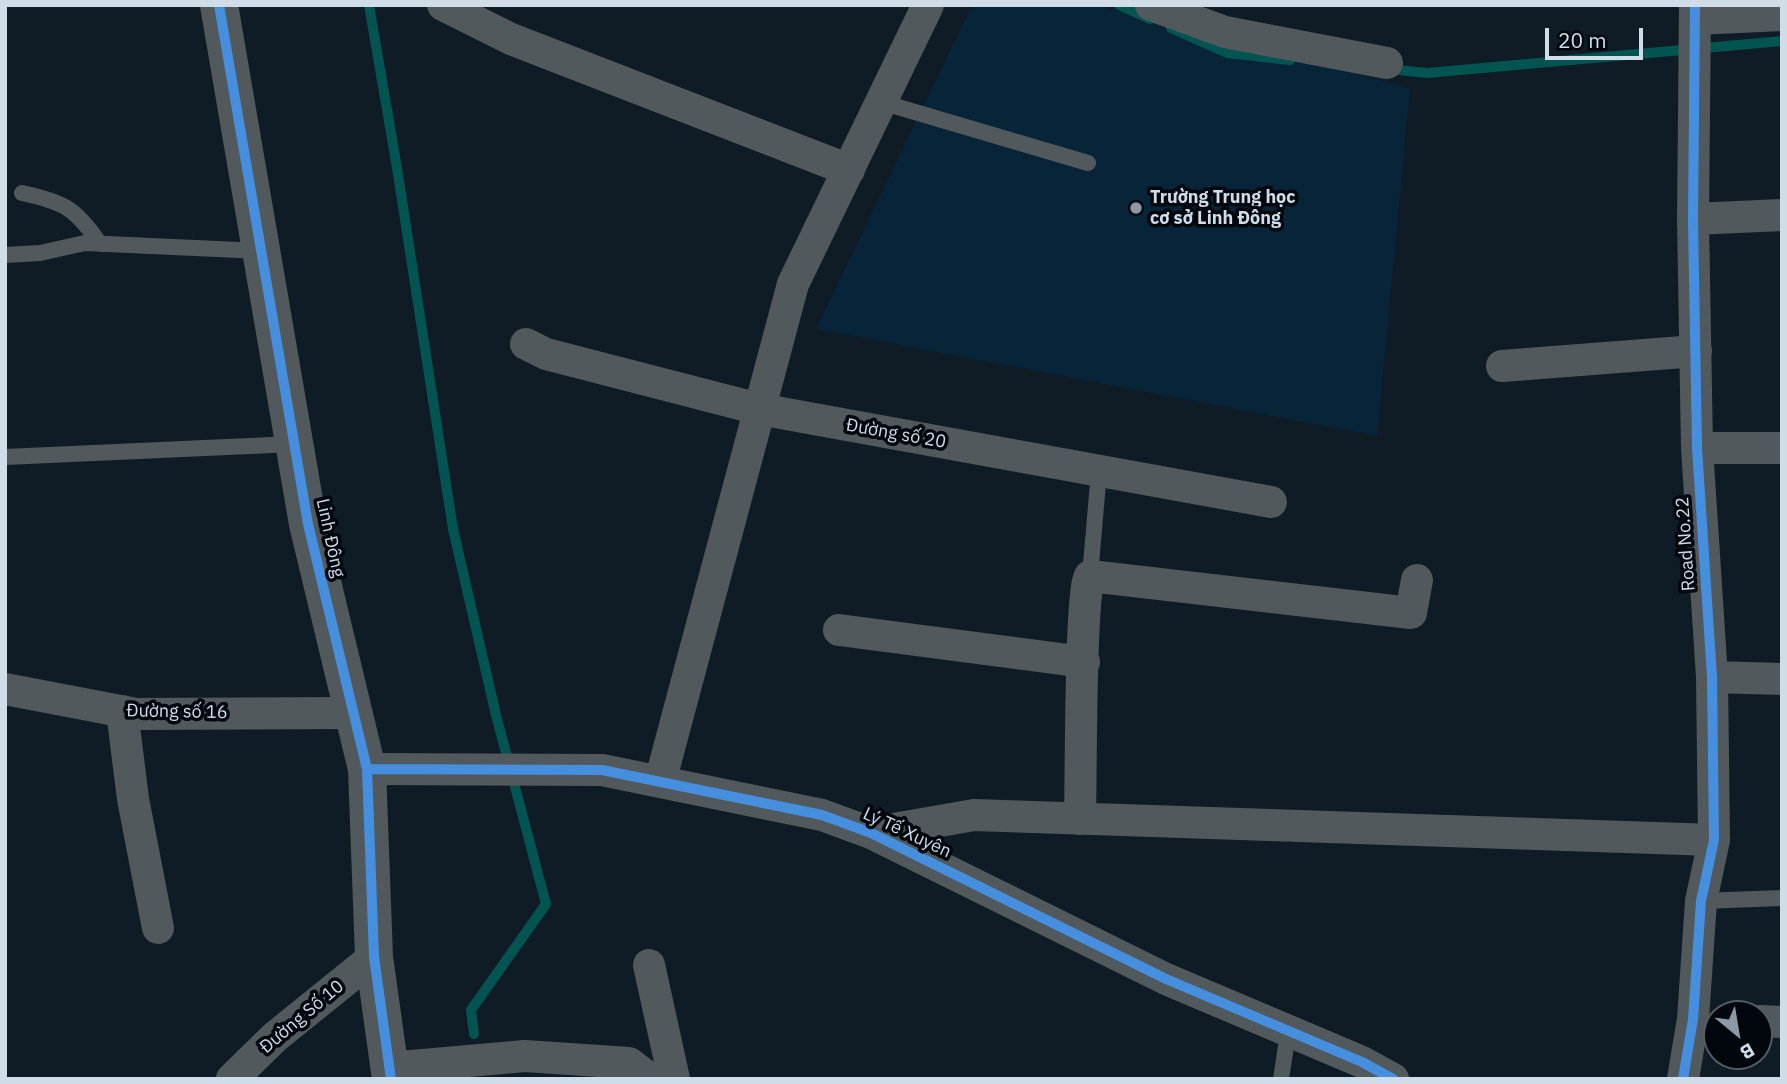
<!DOCTYPE html>
<meta charset="utf-8">
<style>
body{margin:0}
#map{position:relative;width:1787px;height:1084px;overflow:hidden;background:#101c25;font-family:"IBM Plex Sans",sans-serif}
canvas{display:block}
.frame{position:absolute;inset:0;border:7px solid #d0dde9;pointer-events:none}
.north{position:absolute;left:1703px;top:1000px;width:70px;height:70px;box-sizing:border-box;background:#02070e;border:2px solid #545d66;border-radius:50%;rotate:150deg;font-size:19px;font-weight:700;line-height:28px;text-align:center;color:#d0dde9}
.north::after{content:'';display:block;margin:auto;width:24px;height:32px;background:#8d99a4;clip-path:polygon(50% 0,100% 100%,50% 72%,0 100%)}
.scale{position:absolute;left:1545px;top:28px;width:98px;height:32px;box-sizing:border-box;border:4px solid #d0dde9;border-top:0;padding-left:9px;font-size:21px;line-height:24px;white-space:nowrap;color:#d0dde9;-webkit-text-stroke:5px #02070e;paint-order:stroke}
</style>
<div id="map">
<canvas width="1787" height="1084"></canvas>
<div class="frame"></div>
<div class="north">B</div>
<div class="scale">20 m</div>
</div>
<script>
const context = document.querySelector('canvas').getContext('2d');
context.lineJoin = 'round';
function paint(path, color) { context.fillStyle = color; context.fill(path, 'evenodd'); }
function trace(path, color, width, dash) { context.strokeStyle = color; context.lineWidth = width; context.lineCap = dash ? 'butt' : 'round'; context.setLineDash(dash || []); context.stroke(path); }
function write(font, color, halo, rows, align = 'center') {
  context.font = font + ' "IBM Plex Sans",sans-serif'; context.lineWidth = 7; context.setLineDash([]); context.textBaseline = 'middle'; context.strokeStyle = halo; context.fillStyle = color; for (const [text, x, y, turn = 0] of rows) {
    context.save(); context.translate(x, y); context.rotate((+turn || 0) * Math.PI / 180); context.textAlign = isNaN(turn) ? turn : align; if (halo) context.strokeText(text, 0, 0); context.fillText(text, 0, 0); context.restore();
  }
}
paint(new Path2D(`
 M972 5H1097L1410 88 1377 436 816 329Z`), '#082438');
trace(new Path2D(`
 M369 5 397 168 453 529 496 715 546 904 471 1010 474 1034
 M1119 5 1150 19
 M1171 28 1227 53 1290 60
 M1388 69 1427 73 1782 41`), '#015451', 10);
trace(new Path2D(`
 M881 102 1088 163
 M22 193C65 202 76 209 100 244
 M5 255 40 253 85 243 261 251
 M5 457 294 444
 M1090 576 1099 471
 M1701 901 1782 898
 M1281 1079 1288 1033`), '#52595c', 16);
trace(new Path2D(`
 M443 5 511 39 849 170
 M1151 5 1225 32 1387 63
 M1696 19 1782 15
 M1693 219 1782 215
 M526 344 546 354 759 409 1271 502
 M1502 366 1696 351
 M1697 448H1782
 M839 630 1084 662
 M1712 677 1782 679
 M5 689 136 714 351 713
 M122 711 133 799 158 928
 M367 769 602 770 822 815 871 833 1166 979 1362 1062 1393 1079
 M660 782 793 284 928 5
 M1080 819C1081 787 1080 588 1090 576L1411 613 1417 580
 M871 833 974 815 1714 840
 M649 965 674 1079
 M1759 1021 1782 1022
 M389 1068 525 1056 629 1063 650 1079
 M232 1079 275 1037 374 957
 M1683 1079 1693 1019 1701 901 1714 840 1712 677 1697 448 1693 219 1695 5`), '#52595c', 32);
trace(new Path2D(`
 M219 5 308 524 367 769 374 957 391 1079`), '#52595c', 38);
trace(new Path2D(`
 M219 5 308 524 367 769 374 957 391 1079
 M367 769 602 770 822 815 871 833 1166 979 1362 1062 1393 1079
 M1683 1079 1693 1019 1701 901 1714 840 1712 677 1697 448 1693 219 1695 5`), '#468fdf', 10);
for (const [x, y, r, color] of [
 [1136,208,7,"#8d99a4"]
]) { const dot = new Path2D(); dot.arc(x, y, r, 0, 2 * Math.PI); context.fillStyle = color; context.fill(dot); trace(dot, '#02070e', 2.5); }
write('bold 18px', '#d0dde9', '#02070e', [
 ["Trường Trung học",1150,198],
 ["cơ sở Linh Đông",1150,219]
], 'left');
write('18px', '#d0dde9', '#02070e', [
 ["Đường số 20",896,434,10],
 ["Linh Đông",330,538,78],
 ["Road No.22",1686,544,-94],
 ["Đường số 16",177,712,1],
 ["Lý Tế Xuyên",907,833,25],
 ["Đường Số 10",302,1017,-40]
]);
</script>
